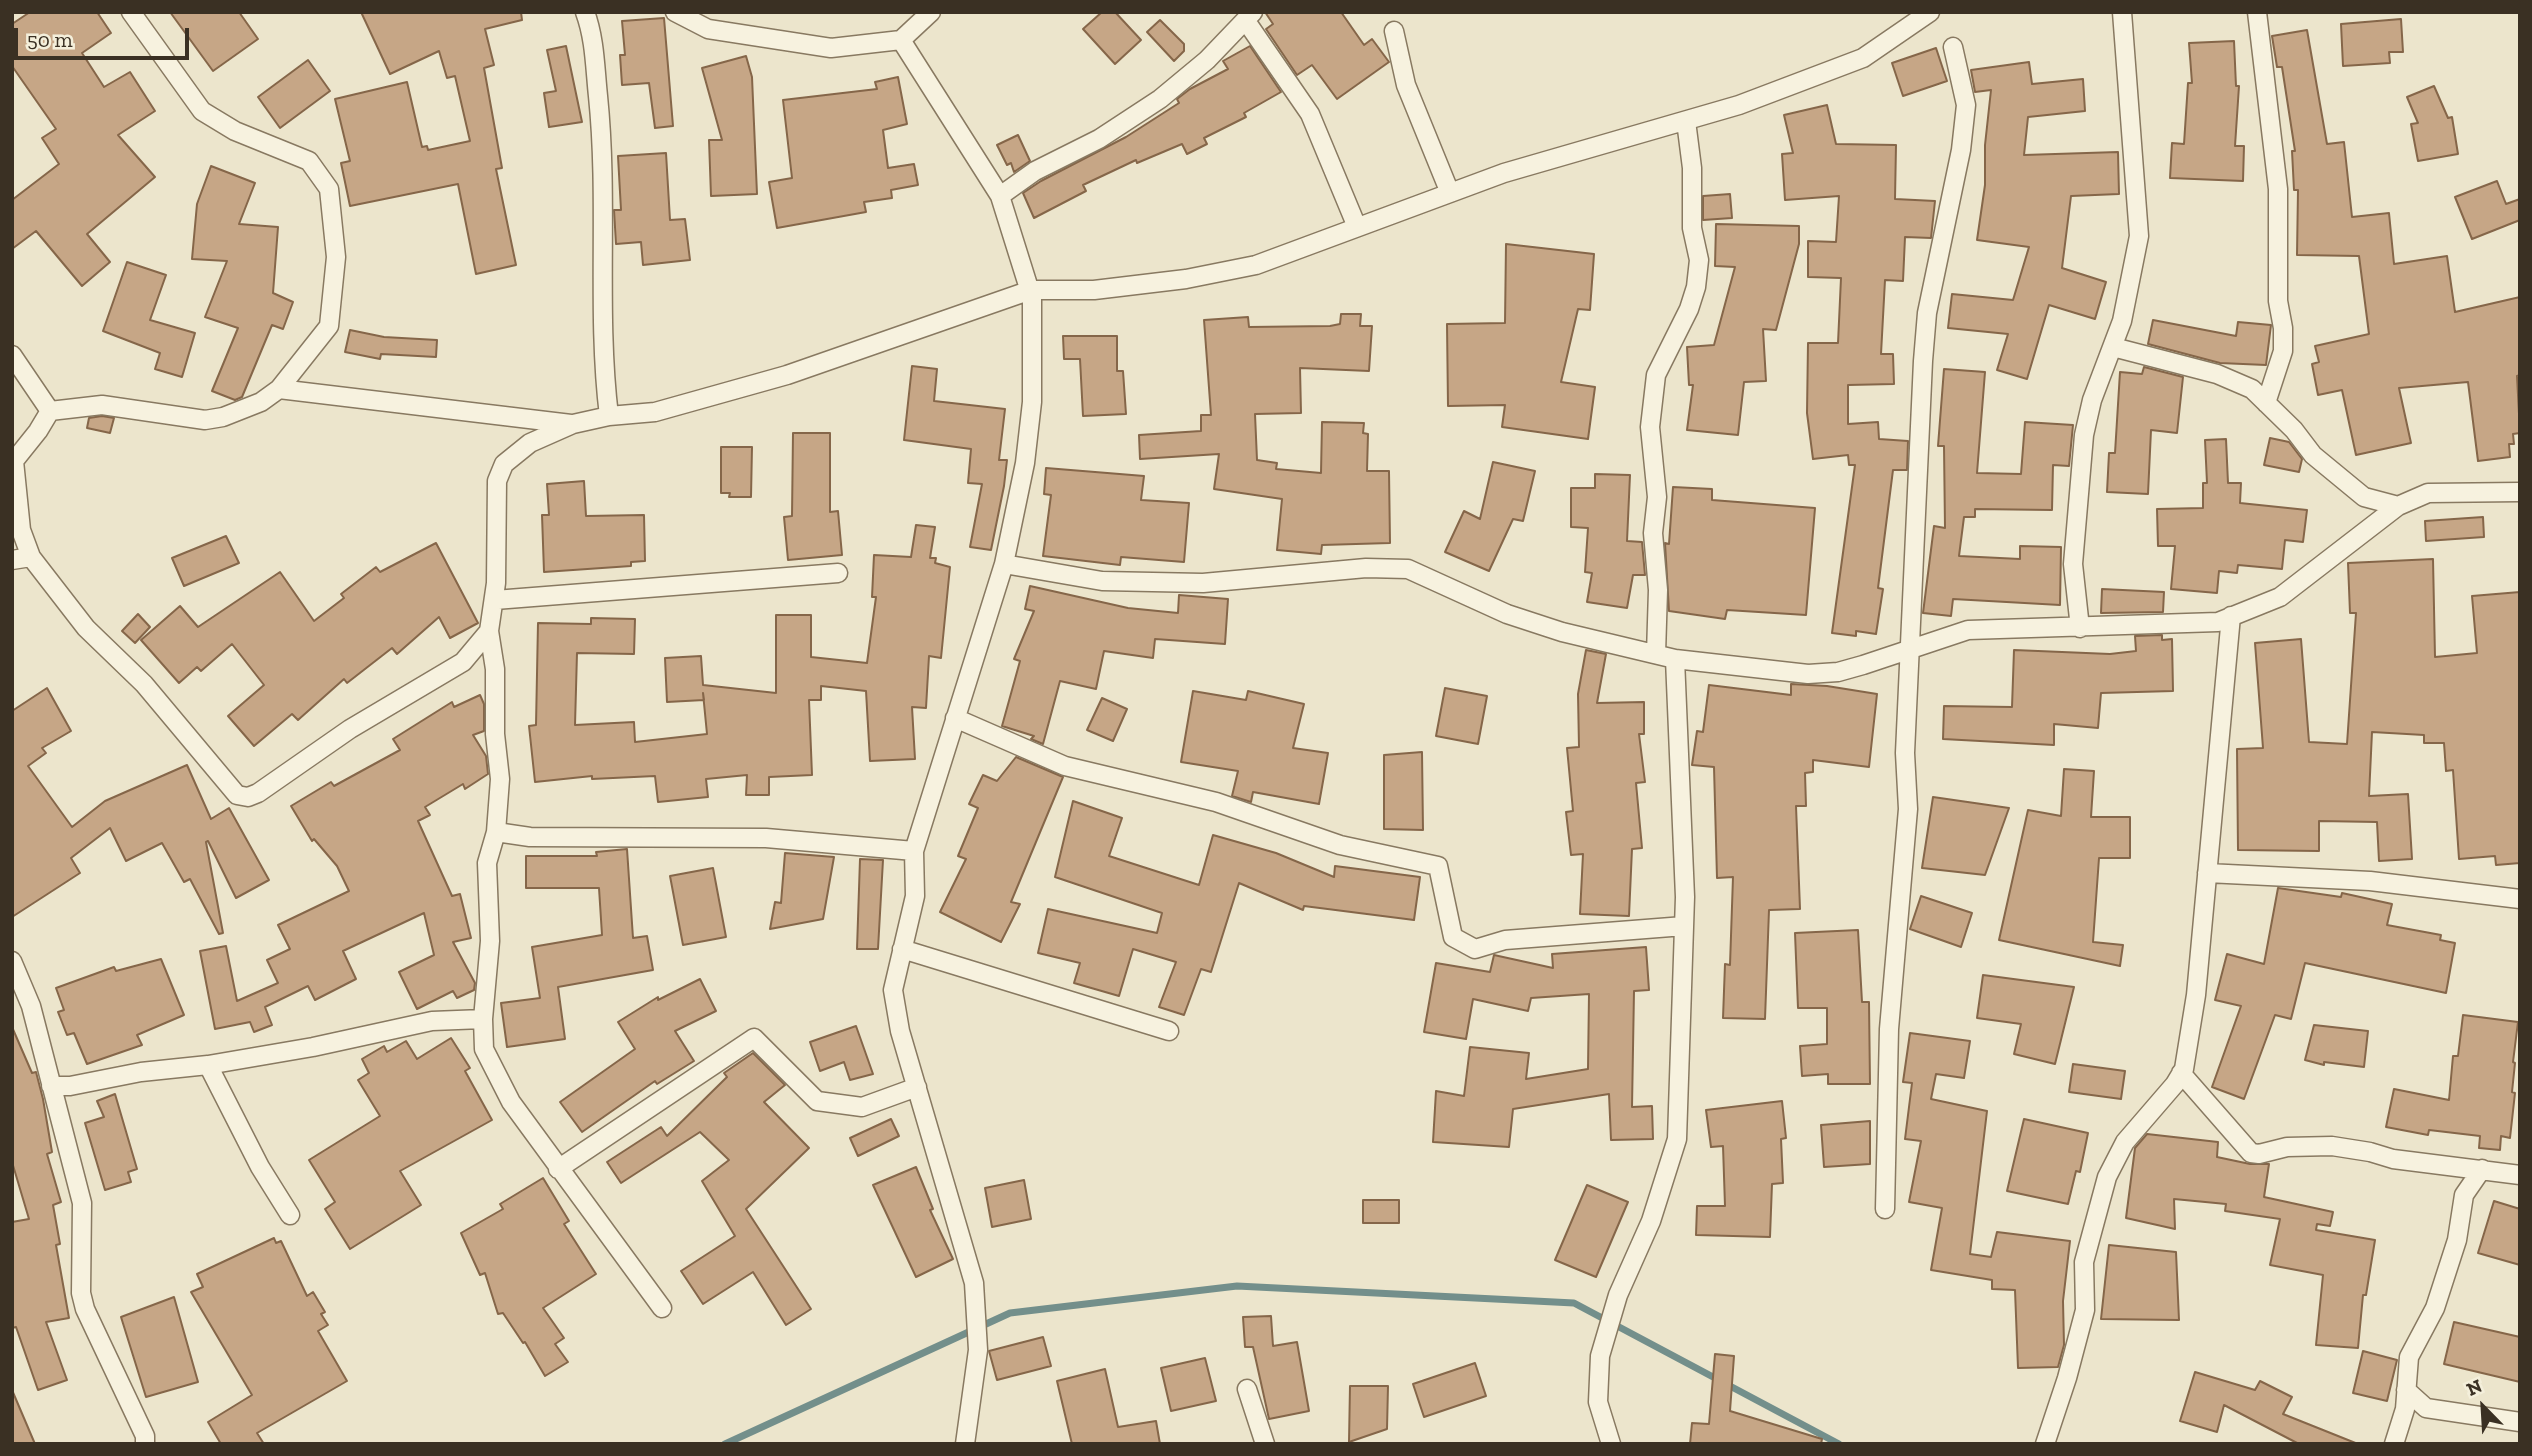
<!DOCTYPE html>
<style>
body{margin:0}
#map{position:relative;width:2532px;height:1456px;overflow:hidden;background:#ece5cc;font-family:"Zilla Slab",serif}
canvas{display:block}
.frame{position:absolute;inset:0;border:14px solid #3a3023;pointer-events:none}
.north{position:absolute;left:2448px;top:1372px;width:70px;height:70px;-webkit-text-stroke:5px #f4efdb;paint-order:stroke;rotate:336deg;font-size:19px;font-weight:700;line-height:28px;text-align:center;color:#3a3023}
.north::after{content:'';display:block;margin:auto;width:24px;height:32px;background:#3a3023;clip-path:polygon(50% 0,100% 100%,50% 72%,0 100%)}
.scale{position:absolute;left:14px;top:28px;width:175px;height:32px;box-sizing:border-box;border:4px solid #3a3023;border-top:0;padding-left:9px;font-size:21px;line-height:24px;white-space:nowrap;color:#3a3023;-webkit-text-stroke:5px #f4efdb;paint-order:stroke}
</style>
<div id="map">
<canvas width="2532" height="1456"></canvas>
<div class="frame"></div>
<div class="north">N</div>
<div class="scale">50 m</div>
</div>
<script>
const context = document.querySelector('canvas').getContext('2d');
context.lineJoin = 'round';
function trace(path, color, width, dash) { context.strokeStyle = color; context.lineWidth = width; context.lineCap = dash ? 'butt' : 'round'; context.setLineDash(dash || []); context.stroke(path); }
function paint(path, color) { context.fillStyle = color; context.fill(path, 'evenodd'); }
trace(new Path2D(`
 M725 1444 1010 1313 1237 1286 1574 1303 1839 1444`), '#738f8b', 7);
const building = new Path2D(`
 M30 12H97L111 33 82 53 104 87 130 72 155 111 118 135 155 177 87 234 110 262 82 286 36 231 12 249V200L59 164 42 138 56 129 12 66V24Z
 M170 12H239L258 39 213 71Z
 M361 12H521L522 20 485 29 494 65 484 68 502 168 496 169 516 265 476 274 458 184 350 206 341 163 350 161 335 99 407 82 422 147 427 146 428 150 470 141 455 76 447 78 439 51 390 74Z
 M1102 12H1115L1141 40 1115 64 1083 29Z
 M1265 12H1341L1364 45 1372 39 1389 62 1337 99 1312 65 1297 75 1266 29 1273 24Z
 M664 18 673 126 655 128 649 83 622 85 620 55H625L622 21Z
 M2401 19 2403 52H2389L2390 63 2343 66 2341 24Z
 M1160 20 1184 44V51L1174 61 1147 32Z
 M2307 30 2327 144 2344 142 2352 217 2389 213 2394 264 2447 256 2455 312 2520 297V375L2517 376 2520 433 2513 434 2514 444H2509L2510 457 2478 461 2468 382 2399 388 2411 443 2356 455 2342 390 2318 395 2312 364 2319 362 2315 346 2369 334 2359 256 2297 255 2298 190H2294L2292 151H2295L2282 67H2277L2272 36Z
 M2234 41 2236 86H2239L2235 146H2244L2243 181 2170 178 2172 143 2184 144 2188 83H2192L2189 43Z
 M566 46 582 122 549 127 544 93 556 91 547 50Z
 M1250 46 1281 92 1244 113 1246 117 1204 138 1207 144 1187 154 1182 144 1137 163 1136 160 1083 185 1086 191 1034 218 1023 193 1041 181 1126 137 1179 103 1177 99 1190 89 1228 69 1223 61Z
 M1936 48 1947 81 1903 96 1892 63Z
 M746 56 752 77 757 194 711 196 709 140H722L702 68Z
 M308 60 330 91 280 128 258 97Z
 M2029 62 2032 84 2083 79 2085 111 2028 117 2024 155 2118 152 2119 194 2071 196 2062 268 2106 282 2095 319 2049 305 2027 379 1997 370 2008 334 1948 328 1952 294 2013 300 2029 247 1977 240 1985 185V145L1991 90 1975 92 1971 70Z
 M898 77 907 124 883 130 888 168 914 164 918 185 891 190 892 198 864 202 866 212 777 228 769 182 792 178 783 100 877 89 875 82Z
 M2434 86 2448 118 2452 117 2458 154 2418 161 2411 124 2418 123 2407 97Z
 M1827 105 1836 144 1896 145 1895 199 1935 201 1931 238 1905 237 1903 281 1885 280 1881 354H1893L1894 384 1848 385V424L1878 422 1879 439 1908 441 1907 470H1893L1878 588 1883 589 1876 634 1856 631V636L1832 633 1855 465H1849L1848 455 1813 459 1807 413 1808 343H1838L1841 278 1808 277V241L1836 242 1839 196 1785 200 1782 154 1793 153 1784 115Z
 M1018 135 1030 161 1014 172 1011 163 1007 165 997 145Z
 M666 153 670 220 685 219 690 260 643 265 641 242 616 244 614 210H621L618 156Z
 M211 166 255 183 239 224 278 227 273 293 293 302 283 329 272 325 242 397 235 400 212 391 238 328 205 317 227 261 192 259 197 204Z
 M2497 181 2506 204 2520 199V220L2472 239 2455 197Z
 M1730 194 1732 218 1703 220V196Z
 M1716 224 1799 226V244L1776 330 1763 329 1766 381 1744 382 1738 435 1687 430 1693 385H1689L1687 347 1714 345 1735 267 1715 266Z
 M1506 244 1594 254 1590 310 1578 309 1561 382 1595 387 1588 439 1502 427 1505 405 1448 406 1447 324 1505 323Z
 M127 262 166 275 150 320 195 333 182 377 155 369 160 353 103 331Z
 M1341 314H1361L1360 326H1372L1369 371 1300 368 1301 413 1255 414 1257 460 1277 463 1276 469 1321 473 1322 422 1364 423 1363 433 1368 434 1367 471H1389L1390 543 1322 545 1321 554 1277 550 1282 499 1214 489 1219 454 1140 459 1139 435 1201 431V415H1211L1204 320 1248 317 1249 327 1330 326 1340 324Z
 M2153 320 2236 336 2238 322 2271 325 2266 365 2220 363 2148 344Z
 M350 330 384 337 437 340 436 357 381 354 380 359 345 352Z
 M1063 336H1117V371H1123L1126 414 1083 416 1080 359H1064Z
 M912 366 937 369 934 401 1005 409 999 460H1007L1004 486 991 550 970 547 982 484 968 483 971 449 904 440Z
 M2144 367 2183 377 2177 433 2151 430 2148 494 2107 492 2109 453H2115L2120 372 2142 374Z
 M1944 369 1985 372 1977 473 2021 474 2025 422 2073 425 2069 466 2053 465 2052 510 1975 509V517H1964L1959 556 2020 559V546L2061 547 2060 605 1953 599 1951 616 1923 613 1934 526 1945 528 1944 446H1938Z
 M102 416 114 418 110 433 87 428 89 418Z
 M793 433H830V512L838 511 842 555 788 560 784 517 792 516Z
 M2270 438 2289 442 2302 459 2299 472 2264 465Z
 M2226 439 2228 483H2241L2240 503 2307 510 2303 542 2285 540 2282 569 2238 565 2237 573 2219 571 2217 593 2171 589 2175 546H2158L2157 509 2203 508V483H2207L2205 440Z
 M721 447H752L751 497H729L730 493H721Z
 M1493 462 1535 471 1523 521 1513 519 1489 571 1445 552 1464 511 1480 519Z
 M1046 468 1144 476 1141 500 1189 503 1184 562 1121 557 1120 565 1043 556 1051 495 1044 494Z
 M1595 474 1630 475 1627 541 1642 542 1645 575H1633L1627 608 1587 602 1592 573 1585 572 1588 528 1571 527V488H1595Z
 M584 481 586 516 644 515 645 561 631 562V566L544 572 542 515H549L547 484Z
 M1673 487 1712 489V500L1815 508 1806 615 1727 610 1725 619 1669 611 1665 543 1669 544Z
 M2483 517 2484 537 2426 541 2425 521Z
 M916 525 935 527 930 558H936L935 563 950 567 941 658 929 656 926 708 912 707 915 759 870 761 866 691 821 686V700H809L812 775 769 777V795H746L747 775 706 779 708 797 658 802 655 776 592 779V776L535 782 529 726 536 725 538 623 591 624V618L635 619 634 654 577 653 575 725 634 722 635 742 707 734 703 693 704 700 667 702 665 658 701 656 703 685 776 693V615H811V657L867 663 876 597H872L874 555 911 557Z
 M226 536 239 563 184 586 172 558Z
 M436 543 478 623 450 638 439 617 397 654 392 648 347 683 344 679 298 720 292 714 254 746 228 716 264 685 232 644 201 671 197 667 179 683 141 640 180 606 198 627 280 572 314 621 344 598 341 594 376 567 380 572Z
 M2433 559 2435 657 2477 653 2472 596 2520 592V863L2496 865 2495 856 2459 859 2453 770 2446 771 2444 743H2424V735L2372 732 2369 796 2408 794 2412 859 2379 861 2377 822 2319 821V851L2238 850 2237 749 2263 748 2255 643 2301 639 2309 742 2347 744 2356 613H2350L2348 563Z
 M1030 586 1128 608 1178 613 1179 595 1228 599 1225 644 1155 639 1153 658 1104 651 1096 689 1060 681 1043 744 1031 739 1034 736 1002 726 1020 661 1014 659 1034 611 1025 609Z
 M2102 589 2164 592 2163 612 2101 613Z
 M138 614 150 627 135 643 122 631Z
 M2162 635V640L2172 639 2173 691 2101 693 2098 728 2054 724V745L1943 739 1944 706 2012 707 2014 650 2110 654 2136 651 2135 636Z
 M1586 650 1606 654 1597 703 1644 702V734H1639L1645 782 1636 783 1642 848 1632 849 1629 916 1580 914 1583 854 1571 855 1566 812 1573 811 1567 748 1579 747 1578 694Z
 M1791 684 1827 686 1877 694 1869 767 1813 760V772L1805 773 1806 806H1796L1800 909 1769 910 1765 1019 1723 1018 1725 964 1730 965 1733 877 1717 878 1714 767 1692 765 1697 731 1703 732 1709 685 1791 695Z
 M47 688 71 731 42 748 46 753 28 766 72 827 105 801 187 765 211 819 229 808 269 880 236 898 208 841 206 842 223 933 219 934 190 879 184 882 162 843 126 861 110 828 71 858 80 873 12 917V711Z
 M1445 688 1487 696 1478 744 1436 736Z
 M1193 691 1246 700 1248 691 1304 704 1293 748 1328 753 1319 804 1253 792 1251 802 1232 796 1238 771 1181 762Z
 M480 695 484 704V731L473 735 486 756 488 774 465 789 463 784 425 807 430 815 418 821 452 896 460 894 471 938 453 942 475 983 474 990 457 998 453 991 417 1009 399 972 434 955 424 913 343 951 356 979 315 1000 308 986 265 1007 272 1025 254 1032 250 1022 215 1029 200 951 226 946 237 1001 278 983 267 960 290 949 278 925 349 891 337 866 314 839 312 841 291 806 331 782 334 786 400 750 393 739 452 702 454 707Z
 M1102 698 1127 709 1113 741 1087 730Z
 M1422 752 1423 830 1384 829V755Z
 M1016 757 1063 777 1011 902 1020 904 1001 942 940 912 966 859 958 856 978 808 969 804 983 775 997 781Z
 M2064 769 2094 771 2091 817H2130V858H2099L2093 942 2123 945 2120 966 1999 940 2028 810 2061 816Z
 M1933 797 2009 808 1985 875 1922 868Z
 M1073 801 1122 818 1109 856 1199 885 1213 835 1276 853 1334 877 1335 866 1420 877 1414 920 1304 906 1303 910 1239 883 1211 972 1201 969 1184 1015 1159 1007 1176 962 1133 949 1119 996 1074 983 1080 963 1038 953 1048 909 1157 933 1162 913 1055 877Z
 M627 849 633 938 647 936 653 970 558 987 565 1039 507 1047 501 1003 540 998 532 947 602 935 599 888H526V856H597L596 852Z
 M785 853 834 857 823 919 770 929 775 902 781 903Z
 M860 859 883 860 878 949H857Z
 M713 868 726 937 683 945 670 876Z
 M2278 888 2341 897 2342 893 2392 904 2387 925 2441 935 2440 940 2455 943 2446 993 2305 963 2291 1019 2275 1015 2244 1099 2212 1087 2241 1006 2215 1000 2227 954 2264 964Z
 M1921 896 1972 913 1961 947 1910 929Z
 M1858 930 1862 1002H1869L1870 1084H1828V1074L1802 1076 1800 1046 1827 1044V1008H1798L1795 933Z
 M1646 947 1649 990 1634 991 1632 1107 1652 1106 1653 1139 1611 1140 1609 1094 1513 1109 1509 1147 1433 1142 1436 1091 1464 1096 1470 1047 1529 1053 1526 1079 1588 1069 1589 994 1531 998 1528 1011 1473 999 1466 1039 1424 1032 1436 963 1490 972 1494 955 1553 968 1552 954Z
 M161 959 184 1015 137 1035 142 1045 87 1064 74 1033 67 1035 58 1012 64 1010 56 988 114 967 116 971Z
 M1983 975 2074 987 2055 1064 2014 1054 2021 1024 1977 1018Z
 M700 979 716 1011 675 1031 694 1061 657 1084 655 1081 582 1132 560 1102 635 1049 618 1022 658 997V1000Z
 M2463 1015 2518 1022 2513 1062 2515 1063 2512 1092 2515 1093 2510 1138 2501 1136 2500 1150 2479 1148 2480 1136 2429 1130 2428 1135 2386 1127 2394 1089 2449 1100 2453 1056H2458Z
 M2314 1025 2368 1031 2364 1067 2324 1062V1065L2305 1060Z
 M856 1026 873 1074 850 1080 844 1062 820 1071 810 1042Z
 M12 1027 32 1073 36 1072 43 1099 52 1152 47 1154 61 1202 53 1205 60 1244 56 1245 69 1318 46 1322 67 1380 38 1390 16 1327 12 1328V1222L29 1219 12 1162Z
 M1910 1033 1970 1041 1964 1078 1936 1074 1931 1099 1987 1111 1970 1254 1991 1257 1997 1232 2070 1241 2063 1301 2064 1345 2058 1367 2018 1368 2015 1290 1992 1289V1280L1931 1270 1942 1208 1909 1202 1921 1141 1905 1139 1912 1083 1903 1082Z
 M451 1038 470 1068 465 1071 492 1120 400 1171 421 1205 350 1249 325 1209 335 1202 309 1160 380 1116 358 1080 369 1073 362 1059 384 1046 387 1052 406 1041 417 1059Z
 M753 1053 785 1085 764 1102 809 1148 746 1209 811 1309 786 1325 753 1272 703 1304 681 1271 735 1236 702 1181 729 1160 700 1132 621 1183 607 1162 661 1127 667 1136 727 1077 724 1073Z
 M2073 1064 2125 1071 2121 1099 2069 1092Z
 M115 1094 137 1169 128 1172 131 1182 105 1190 85 1123 104 1117 97 1101Z
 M1782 1101 1786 1138 1781 1139 1783 1183 1772 1184 1770 1237 1696 1235 1697 1206H1725L1723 1146 1711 1147 1706 1110Z
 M891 1119 899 1136 858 1156 850 1138Z
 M2024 1119 2088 1133 2080 1172 2076 1171 2068 1204 2007 1191Z
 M1870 1121V1164L1824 1167 1821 1125Z
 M2147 1134 2218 1142 2217 1157 2250 1164H2269L2264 1197 2333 1212 2330 1226 2317 1224 2316 1230 2375 1240 2366 1295H2363L2358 1348 2316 1345 2323 1275 2270 1265 2280 1219 2225 1211 2226 1204 2174 1199 2175 1229 2126 1218 2135 1148Z
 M916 1167 933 1209 930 1210 953 1259 916 1277 873 1185Z
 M543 1178 569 1221 564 1224 596 1274 543 1308 564 1338 555 1344 568 1362 545 1376 525 1342 523 1343 503 1313 498 1314 485 1273 480 1275 461 1233 503 1209 500 1204Z
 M1024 1180 1031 1219 992 1227 985 1188Z
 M1587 1185 1628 1202 1596 1277 1555 1260Z
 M1363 1200H1399V1223H1363Z
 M2494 1201 2520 1209V1265L2478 1253Z
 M274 1238 276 1243 281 1241 307 1296 313 1292 325 1312 321 1314 328 1325 318 1331 347 1381 257 1433 264 1444H221L208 1422 252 1395 191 1292 203 1287 197 1274Z
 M2109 1245 2176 1252 2179 1320 2101 1319Z
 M174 1297 198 1382 146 1397 121 1317Z
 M1271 1316 1273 1346 1297 1342 1309 1411 1269 1419 1253 1347H1245L1243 1317Z
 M2454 1322 2520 1337V1382L2444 1364Z
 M1043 1337 1051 1366 997 1380 989 1351Z
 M2363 1351 2397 1360 2387 1401 2353 1393Z
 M1715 1354 1734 1356 1730 1411 1822 1439 1821 1444H1690L1692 1423 1709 1424Z
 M1205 1358 1216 1401 1171 1411 1161 1368Z
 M1475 1363 1486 1396 1424 1417 1413 1384Z
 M1105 1369 1118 1427 1156 1421 1160 1444H1072L1057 1381Z
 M2195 1372 2255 1390 2260 1381 2292 1397 2283 1414 2358 1444H2299L2224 1405 2217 1432 2180 1421Z
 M1350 1386H1388L1387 1429 1349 1442Z
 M12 1390 35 1444H12Z`);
paint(building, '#c6a686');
trace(building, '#856649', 2);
const minor = new Path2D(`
 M585 12C595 39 595 68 598 96 609 203 596 310 609 416
 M675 12 708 29 831 48 901 40 931 12
 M2257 12 2278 189V301L2283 328V351L2266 403
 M1246 21 1310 114 1357 227
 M1394 31 1406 85 1450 193
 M901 40 1000 196 1032 298V402L1025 463 1004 564 914 851 915 896 893 990 900 1031 974 1283 978 1350 965 1444
 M1000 196 1035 171 1099 139 1160 99 1207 60 1253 12
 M2113 347 2217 374 2252 389 2294 430 2313 455 2364 497 2398 506
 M12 355 50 411 38 431 14 461 21 530 31 557 86 628 144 684 237 795 248 797 258 793 350 729 463 662 489 631
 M279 389 571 424
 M50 411 102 405 205 420 223 417 261 402 279 389 329 326 336 257 329 189 309 161 235 131 202 111 131 12
 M12 560 31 557
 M1004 564 1102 581 1203 583 1366 568 1408 569 1507 614 1562 632 1675 659 1808 674 1838 672 1863 665 1968 630 2218 622 2280 597 2398 506 2428 493 2520 492
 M495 600 838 573
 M2080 628 2073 564 2084 435 2092 400 2122 321 2139 236 2122 12
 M1656 654 1658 590 1653 533 1657 497 1650 427 1656 375 1689 309 1696 287 1699 260 1692 228V168L1686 121
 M955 718 1065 766 1216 802 1340 845 1438 866 1453 937 1475 949 1505 940 1684 926
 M496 832 530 837 766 838 914 851
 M2207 873 2370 881 2520 899
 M902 949 1169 1031
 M12 961 31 1006 82 1203 81 1293 85 1309 145 1436V1444
 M208 1065 260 1167 290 1215
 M2181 1073 2251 1153 2259 1154 2287 1147 2332 1146 2370 1152 2393 1159 2520 1175
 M51 1086H70L141 1072 208 1065 313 1047 432 1021 483 1019
 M558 1169 754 1038 817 1101 862 1107 917 1087
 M1885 1209 1889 1029 1908 809 1905 753 1923 361 1927 313 1961 150 1966 105 1953 47
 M662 1308 511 1102 484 1049 483 1019 490 941 487 863 496 832 500 779 495 734V669L489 631 496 583 497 481 504 464 530 443 573 424 609 416 655 412 787 375 1031 290H1094L1186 279 1256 265 1504 173 1739 105 1863 58 1930 12
 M1247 1389 1265 1444
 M2406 1390 2426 1408 2520 1422
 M1611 1444 1598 1402 1600 1356 1618 1295 1651 1221 1677 1139 1685 897 1675 659
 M2045 1444 2067 1378 2085 1310 2084 1262 2107 1177 2125 1142 2175 1084 2184 1069 2196 995 2231 616
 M2394 1444 2405 1409 2409 1357 2435 1308 2457 1240 2464 1195 2482 1169`);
trace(minor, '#887961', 21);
trace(minor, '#f7f2df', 18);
</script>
